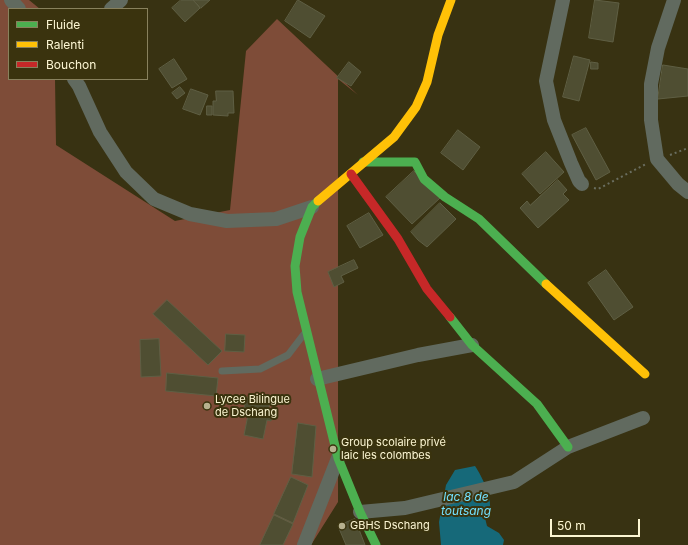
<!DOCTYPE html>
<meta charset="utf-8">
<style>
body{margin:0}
#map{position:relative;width:688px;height:545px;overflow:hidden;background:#383212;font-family:Inter,sans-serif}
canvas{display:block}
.legend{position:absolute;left:8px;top:8px;width:140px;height:72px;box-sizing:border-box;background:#3a330e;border:1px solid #88815d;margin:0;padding:5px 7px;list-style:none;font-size:12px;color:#fcf6d3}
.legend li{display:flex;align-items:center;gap:8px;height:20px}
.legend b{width:20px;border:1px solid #88815d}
.scale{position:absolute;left:550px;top:519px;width:90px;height:18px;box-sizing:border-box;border:2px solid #fcf6d3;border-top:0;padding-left:5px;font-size:12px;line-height:14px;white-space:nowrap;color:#fcf6d3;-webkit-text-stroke:3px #3a330e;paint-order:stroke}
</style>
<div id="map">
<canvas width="688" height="545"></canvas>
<ul class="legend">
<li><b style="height:5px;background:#4caf50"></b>Fluide</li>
<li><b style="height:5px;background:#ffc107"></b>Ralenti</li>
<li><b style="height:5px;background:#c62828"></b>Bouchon</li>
</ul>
<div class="scale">50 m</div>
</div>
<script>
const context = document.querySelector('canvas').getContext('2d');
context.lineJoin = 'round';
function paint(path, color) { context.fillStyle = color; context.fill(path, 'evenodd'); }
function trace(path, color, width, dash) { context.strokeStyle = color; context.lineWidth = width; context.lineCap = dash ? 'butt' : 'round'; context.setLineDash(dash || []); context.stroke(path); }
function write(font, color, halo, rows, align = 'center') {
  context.font = font + ' Inter,sans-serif'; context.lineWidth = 4; context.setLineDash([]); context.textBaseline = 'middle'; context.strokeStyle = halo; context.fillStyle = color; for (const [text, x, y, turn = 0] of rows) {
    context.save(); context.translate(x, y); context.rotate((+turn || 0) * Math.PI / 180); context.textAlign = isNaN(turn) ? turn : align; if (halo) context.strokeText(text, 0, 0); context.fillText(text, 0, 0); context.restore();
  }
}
paint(new Path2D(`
 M0 0H29L40 9H9V79H55L56 145 175 221 230 210 246 51 277 19 358 95 338 79V502L311 545H0Z`), '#7e4c38');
paint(new Path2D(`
 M475 466C482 476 494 501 489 513 488 515 486 516 485 518L487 526 499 533 504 540 503 545H441L439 522 446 485 455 470Z`), '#166979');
const building = new Path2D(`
 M181 0H193L200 8 185 22 172 8Z
 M194 0H210L201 8Z
 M298 0 325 16 310 38 285 21Z
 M595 0 619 3 613 42 589 38Z
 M574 56 590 60 579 101 563 97Z
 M174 59 187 79 172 88 159 69Z
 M349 62 361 72 351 86 337 78Z
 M591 62 598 63V69H591Z
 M663 65 688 69V96L658 99Z
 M180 87 185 93 177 99 172 93Z
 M191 89 208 95 200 115 183 109Z
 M216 91H233L234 113H228V116L213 115V101H216Z
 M207 106H212V115H207Z
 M586 128 610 172 596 180 572 135Z
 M458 130 480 147 463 170 441 153Z
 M546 152 564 172 540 194 522 174Z
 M414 171 440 198 412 224 386 197Z
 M558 180 567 190 563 194 569 200 538 228 520 208 527 201 530 205Z
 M440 203 456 219 427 247 418 240 411 232Z
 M369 213 383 235 360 248 347 226Z
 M354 260 358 268 341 276 344 282 334 287 328 272Z
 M606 270 633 307 614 320 588 283Z
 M167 300 222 351 208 365 153 314Z
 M226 334 245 335 244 352 225 351Z
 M159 339 161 376 141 377 140 340Z
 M167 373 218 378 216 396 166 391Z
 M252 395 271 398 268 411 273 412 271 421 267 420 263 439 244 435 249 410 244 409 246 397 251 398Z
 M298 423 316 426 312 477 292 474Z
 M291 477 308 485 293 523 274 514Z
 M274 515 293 524 283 545H260Z
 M355 519 365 545H346L338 526Z`);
paint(building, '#4f4e32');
trace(building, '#5f5f44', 1);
trace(new Path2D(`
 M670 155 688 148
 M594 188 598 189 646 164`), '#6a6e60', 2, [2, 3]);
trace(new Path2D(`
 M222 371 260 369 288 355 304 334`), '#616a5f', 7);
trace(new Path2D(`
 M11 0 19 9
 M563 0 546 81 554 120 571 163 579 181 582 184
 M674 0 658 48 651 84V120L657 159 678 184 688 192
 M111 9 121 0
 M74 79 79 86 100 132 126 172 154 199 190 214 227 221 276 219 312 207
 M317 379 418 355 472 345
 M360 512 405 508 514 482 568 447 643 418
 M304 545 338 458`), '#616a5f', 14);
trace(new Path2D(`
 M363 162H415L424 179 445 197 479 219 546 284
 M318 201 312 207 300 237 295 266 297 292 338 458 360 512 376 545
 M450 317 472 345 537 404 568 447`), '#4caf50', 9);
trace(new Path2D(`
 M318 201 394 137 416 107 427 82 438 35 451 0
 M546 284 645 374`), '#ffc107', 9);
trace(new Path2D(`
 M351 174 398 239 427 289 450 317`), '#c62828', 9);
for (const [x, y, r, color] of [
 [207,406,4,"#b7b18f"],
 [333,449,4,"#b7b18f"],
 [342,526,4,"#b7b18f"]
]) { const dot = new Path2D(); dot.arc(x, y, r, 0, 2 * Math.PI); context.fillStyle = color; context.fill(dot); trace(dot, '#3a330e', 1.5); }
write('11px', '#fcf6d3', '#3a330e', [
 ["Lycee Bilingue",215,400],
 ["de Dschang",215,413],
 ["Group scolaire privé",341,443],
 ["laic les colombes",341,456],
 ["GBHS Dschang",350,526]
], 'left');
write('italic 12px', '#73e1ff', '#3a330e', [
 ["lac 8 de",466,497],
 ["toutsang",466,511]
]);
</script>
